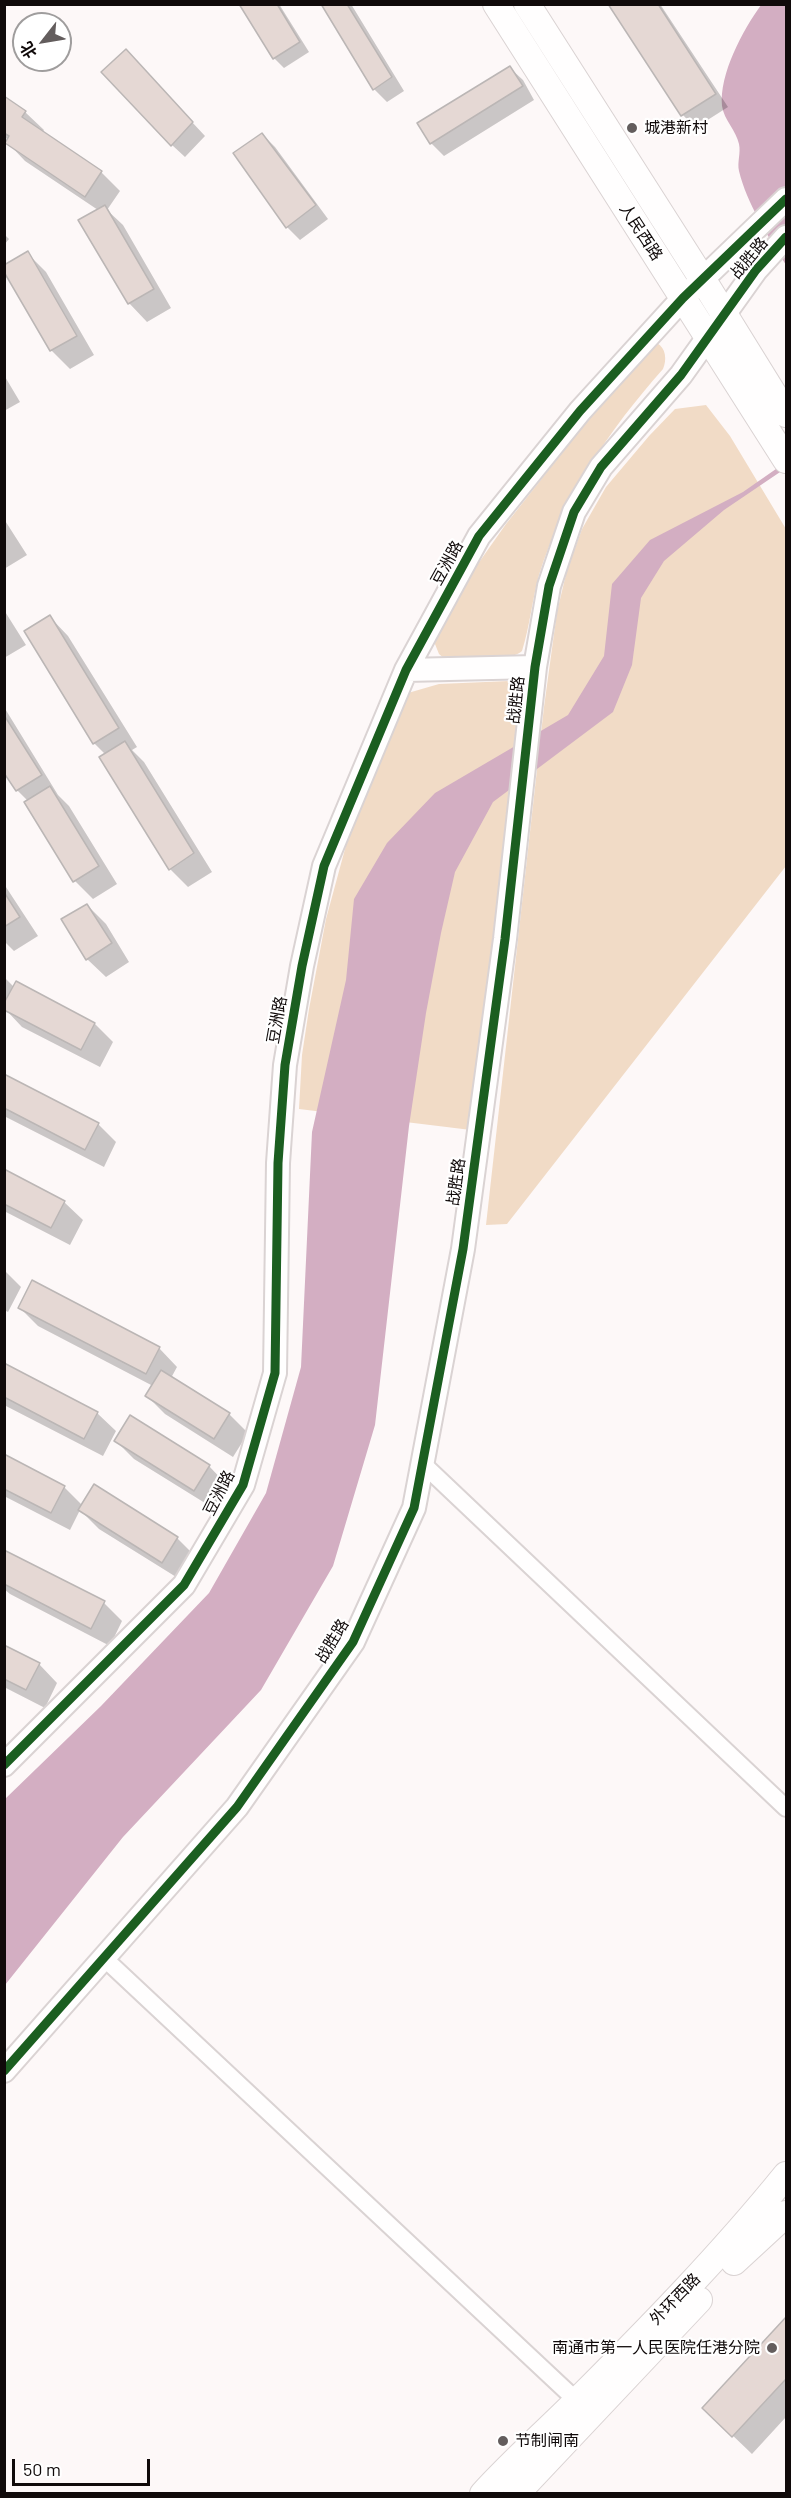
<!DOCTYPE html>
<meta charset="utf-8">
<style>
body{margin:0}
#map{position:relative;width:791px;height:2498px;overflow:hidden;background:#fdf8f8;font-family:Barlow,"Noto Sans SC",sans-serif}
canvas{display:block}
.frame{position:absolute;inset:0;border:6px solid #100a0a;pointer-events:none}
.north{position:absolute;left:12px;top:12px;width:60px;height:60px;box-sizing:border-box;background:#fff;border:2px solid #9f9d9d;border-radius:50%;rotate:239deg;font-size:16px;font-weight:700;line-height:24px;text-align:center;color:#100a0a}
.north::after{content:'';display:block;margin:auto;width:21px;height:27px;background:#635d5d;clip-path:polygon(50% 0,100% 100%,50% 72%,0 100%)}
.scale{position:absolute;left:12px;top:2459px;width:138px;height:27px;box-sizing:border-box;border:3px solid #100a0a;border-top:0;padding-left:8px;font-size:18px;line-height:21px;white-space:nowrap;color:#100a0a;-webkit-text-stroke:4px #fff;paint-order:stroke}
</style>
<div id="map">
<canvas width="791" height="2498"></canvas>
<div class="frame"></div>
<div class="north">北</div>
<div class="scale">50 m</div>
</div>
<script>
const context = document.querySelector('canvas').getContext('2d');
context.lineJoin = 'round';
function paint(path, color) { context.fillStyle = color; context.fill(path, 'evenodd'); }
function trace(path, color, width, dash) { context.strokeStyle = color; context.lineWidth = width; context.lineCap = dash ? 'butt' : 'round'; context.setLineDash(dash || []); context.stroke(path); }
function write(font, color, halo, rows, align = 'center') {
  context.font = font + ' Barlow,"Noto Sans SC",sans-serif'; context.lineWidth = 4.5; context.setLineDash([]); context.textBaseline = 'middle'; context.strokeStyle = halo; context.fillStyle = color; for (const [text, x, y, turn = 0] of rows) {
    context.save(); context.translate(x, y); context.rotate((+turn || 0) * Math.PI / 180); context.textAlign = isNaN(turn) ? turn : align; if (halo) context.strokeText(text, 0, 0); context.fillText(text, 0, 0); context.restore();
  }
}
paint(new Path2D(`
 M657 343C666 348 667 360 663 369 609 430 564 496 539 575 532 600 530 626 522 651 508 663 465 659 446 660L439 654 433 639 463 585 506 524 603 401Z
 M706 405 730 436 786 529V866L507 1224 486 1225 544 707 557 612 567 570 582 529 606 487 649 436 675 409Z
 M509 681 519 686 521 692 471 1130 299 1109 302 1055 309 1009 326 919 348 838 408 693 439 684Z`), '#f1dbc6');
paint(new Path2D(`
 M761 5H786V265C768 236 747 204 739 171 737 162 741 153 739 144 736 130 724 120 722 106 719 74 743 30 761 5Z
 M786 462V468L724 510 664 561 641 598 632 665 613 712 493 802 455 872 441 933 426 1013 409 1126 375 1425 333 1566 261 1690 123 1837 5 1985V1799L101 1706 209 1593 266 1493 301 1367 312 1132 346 980 354 899 387 843 435 793 568 715 604 656 612 584 650 540 743 492Z`), '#d3aec2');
paint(new Path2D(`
 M241 4H279L309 52 284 68 274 58Z
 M322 4H351L404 91 387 102 374 89Z
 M610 4H660L728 107 695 128 683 115Z
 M138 64 205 136 185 157 172 145Z
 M510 68 523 80 534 100 444 156 431 143Z
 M4 98 25 112 44 130 42 133 101 172 120 191 107 210 123 225 171 308 147 322 129 303 98 210 25 161 7 142 9 140 4 137Z
 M262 134 275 147 328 219 300 240 287 227Z
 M4 234 9 239 4 245Z
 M27 253 46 272 94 355 70 369 51 350Z
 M4 375 20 402 4 411Z
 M4 519 27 555 4 569Z
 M4 610 26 645 4 658Z
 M50 617 68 636 137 747 132 750 144 762 212 872 188 887 170 869 106 755 94 743Z
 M4 707 58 795 69 806 117 884 93 899 75 881 28 801 17 790 4 770Z
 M4 884 38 936 14 951 4 941Z
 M87 905 106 924 129 962 106 977 87 959Z
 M4 977 14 987 95 1024 113 1042 100 1067 22 1027 6 1010 4 1013Z
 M4 1075 98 1124 116 1142 104 1167 4 1116Z
 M4 1171 64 1202 83 1220 70 1245 4 1211Z
 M4 1270 21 1287 8 1312 4 1310Z
 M19 1307 159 1348 177 1367 171 1378 229 1414 248 1433 233 1457 165 1414 147 1396 153 1386 38 1326Z
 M4 1365 97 1413 116 1431 103 1456 4 1405Z
 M116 1441 209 1466 227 1485 213 1508 134 1459Z
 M4 1456 64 1487 83 1506 177 1538 195 1556 181 1580 99 1529 80 1510 70 1530 4 1496Z
 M4 1551 104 1603 122 1621 110 1646 10 1594 4 1589Z
 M4 1646 39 1664 57 1683 45 1708 4 1687Z
 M786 2319V2417L752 2454 704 2408Z`), '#0003');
const building = new Path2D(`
 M239 4H277L300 42 273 59Z
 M321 4H347L392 77 373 90Z
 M608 4H658L716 94 681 116Z
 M126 49 193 122 171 146 101 72Z
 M510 66 523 86 430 144 417 123Z
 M4 96 26 111 22 117 102 171 85 197 5 143 9 136 4 133Z
 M262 133 316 205 286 228 233 153Z
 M105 205 154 289 128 304 78 220Z
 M28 251 77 336 50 351 4 272V265Z
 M50 615 119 728 93 744 24 631Z
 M4 715 42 775 16 791 4 773Z
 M125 741 194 853 169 870 99 757Z
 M50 786 99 866 73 882 24 802Z
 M4 892 20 917 4 927Z
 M87 904 112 943 86 960 61 919Z
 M16 981 95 1023 81 1050 4 1010V1003Z
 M4 1074 99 1123 85 1150 4 1108Z
 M4 1169 65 1201 51 1228 4 1204Z
 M32 1280 160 1347 146 1374 18 1308Z
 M4 1363 98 1412 84 1439 4 1397Z
 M161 1370 230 1413 214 1439 145 1396Z
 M130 1415 210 1465 194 1491 114 1441Z
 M4 1454 65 1486 51 1513 4 1489Z
 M94 1484 178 1537 162 1563 78 1510Z
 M4 1550 105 1601 91 1629 4 1584Z
 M4 1645 40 1663 26 1690 4 1679Z
 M786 2317V2379L732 2437 702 2408Z`);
paint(building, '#e5d8d4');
trace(building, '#bbb6b5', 1.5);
const street = new Path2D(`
 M422 1463 786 1808
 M104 1958 577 2401`);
const secondary = new Path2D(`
 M406 670 535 667
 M4 1765 184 1585 243 1485 275 1373 278 1163 285 1065 302 966 324 866 406 670 479 536 580 411 683 298 786 199
 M4 2071 237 1807 353 1642 414 1508 463 1249 505 939 535 667 549 586 574 512 601 467 681 375 756 270 786 237`);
const primary = new Path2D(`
 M496 4 786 460
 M527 4 703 280 786 414
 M734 2262 786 2214
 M483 2494C513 2461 546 2432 578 2400 650 2328 722 2254 786 2175
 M516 2494 699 2300`);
trace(street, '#dad3d3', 20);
trace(secondary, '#dad3d3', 26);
trace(primary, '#dad3d3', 28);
trace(street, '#fffefe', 16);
trace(secondary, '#fffefe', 22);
trace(primary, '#fffefe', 26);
trace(new Path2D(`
 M4 1765 184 1585 243 1485 275 1373 278 1163 285 1065 302 966 324 866 406 670 479 536 580 411 683 298 786 199
 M4 2071 237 1807 353 1642 414 1508 463 1249 505 939 535 667 549 586 574 512 601 467 681 375 756 270 786 237`), '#1b5e20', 9);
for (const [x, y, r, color] of [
 [632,128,6,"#635d5d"],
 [772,2348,6,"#635d5d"],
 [503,2441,6,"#635d5d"]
]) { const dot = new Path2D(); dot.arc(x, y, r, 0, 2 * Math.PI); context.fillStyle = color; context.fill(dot); trace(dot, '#fff', 2); }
write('16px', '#100a0a', '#fff', [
 ["城港新村",644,128],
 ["南通市第一人民医院任港分院",760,2348,"right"],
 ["节制闸南",515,2441]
], 'left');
write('16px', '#100a0a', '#fff', [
 ["人民西路",641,232,57],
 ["战胜路",749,258,-50],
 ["豆洲路",447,563,-61],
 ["战胜路",516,700,-84],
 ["豆洲路",277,1020,-80],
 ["战胜路",456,1182,-82],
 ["豆洲路",219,1493,-63],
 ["战胜路",332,1641,-59],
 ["外环西路",675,2299,-46]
]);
</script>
